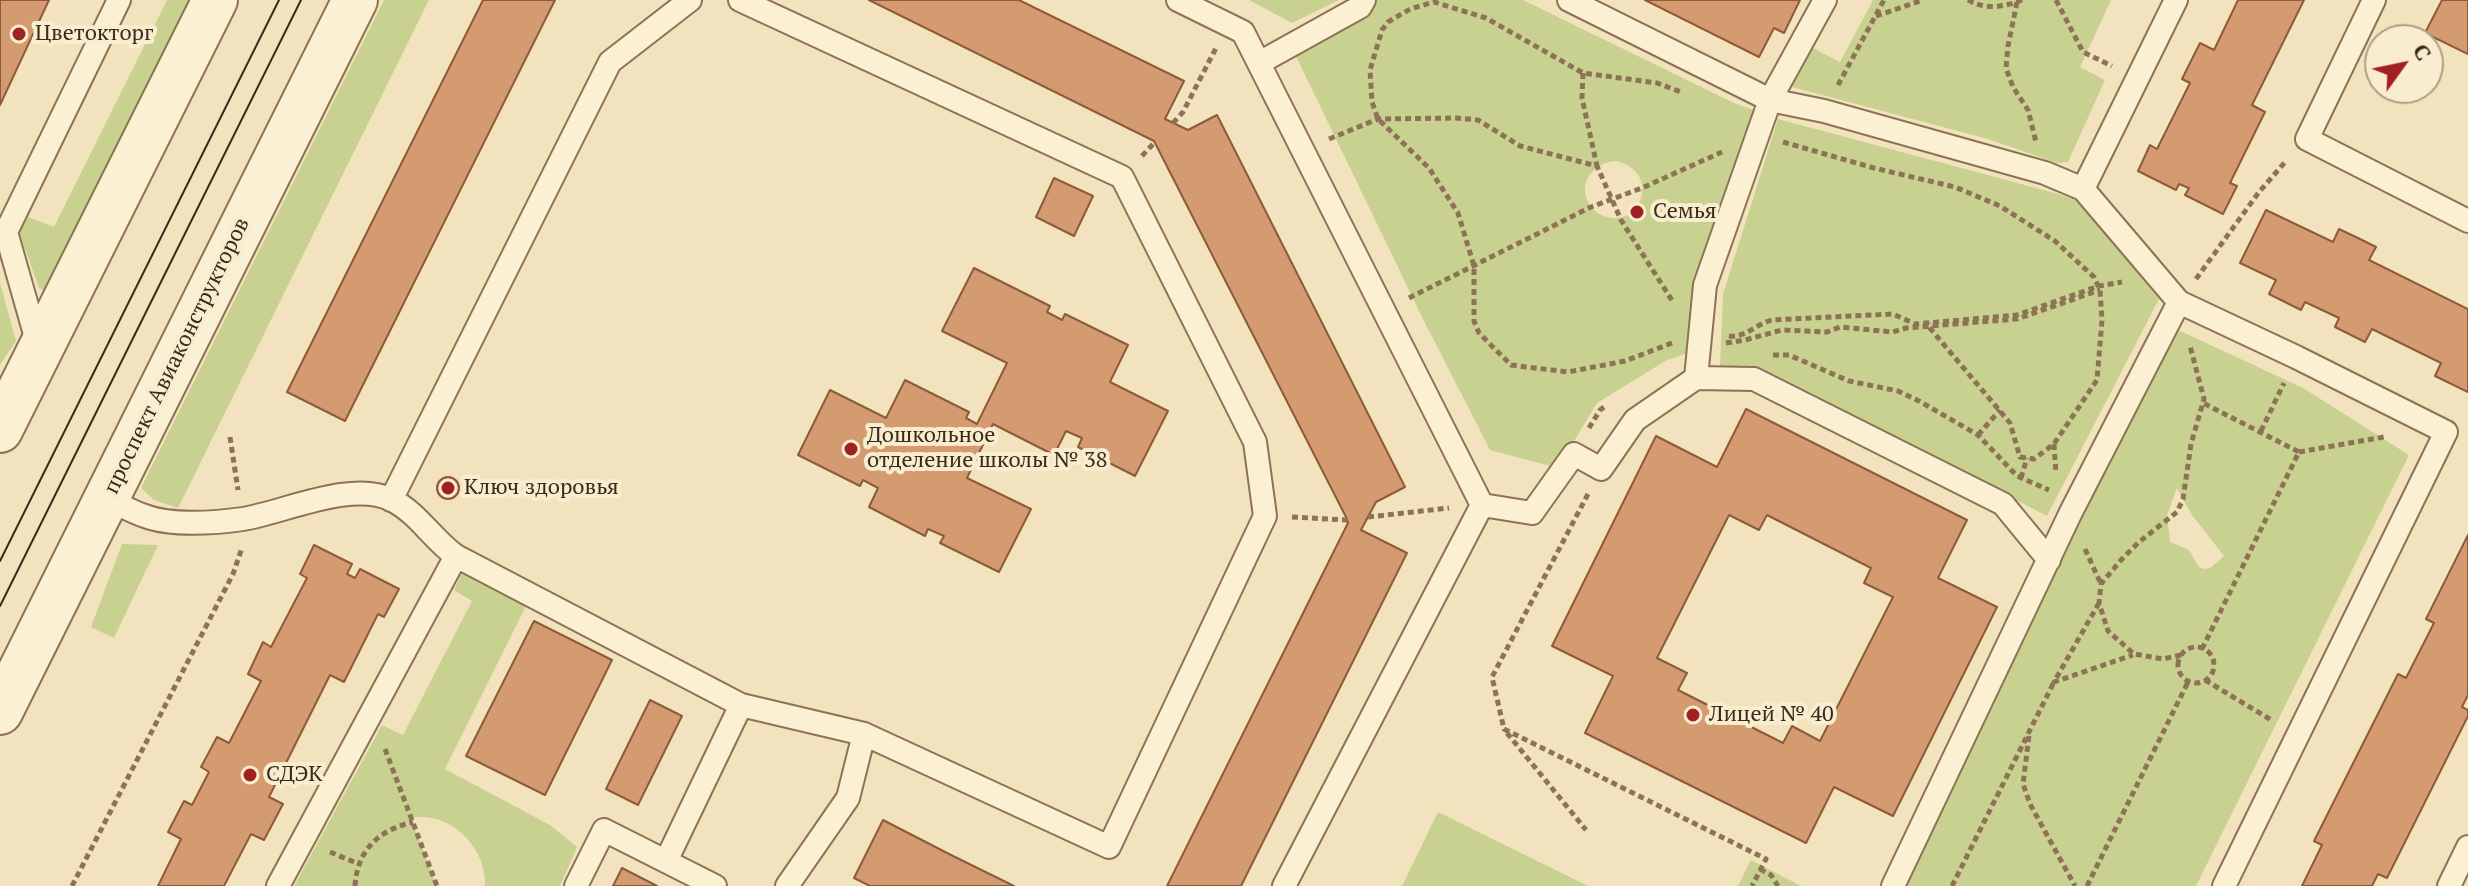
<!DOCTYPE html>
<meta charset="utf-8">
<style>
body{margin:0}
#map{position:relative;width:2468px;height:886px;overflow:hidden;background:#f2e3be;font-family:"PT Serif",serif}
canvas{display:block}
.north{position:absolute;left:2364px;top:24px;width:80px;height:80px;box-sizing:border-box;background:#f9edcf;border:2px solid #ad9f87;border-radius:50%;rotate:57deg;font-size:22px;font-weight:700;line-height:32px;text-align:center;color:#3a2a1b}
.north::after{content:'';display:block;margin:auto;width:28px;height:36px;background:#a12020;clip-path:polygon(50% 0,100% 100%,50% 72%,0 100%)}
</style>
<div id="map">
<canvas width="2468" height="886"></canvas>
<div class="north">С</div>
</div>
<script>
const context = document.querySelector('canvas').getContext('2d');
context.lineJoin = 'round';
function paint(path, color) { context.fillStyle = color; context.fill(path, 'evenodd'); }
function trace(path, color, width, dash) { context.strokeStyle = color; context.lineWidth = width; context.lineCap = dash ? 'butt' : 'round'; context.setLineDash(dash || []); context.stroke(path); }
function write(font, color, halo, rows, align = 'center') {
  context.font = font + ' "PT Serif",serif'; context.lineWidth = 8; context.setLineDash([]); context.textBaseline = 'middle'; context.strokeStyle = halo; context.fillStyle = color; for (const [text, x, y, turn = 0] of rows) {
    context.save(); context.translate(x, y); context.rotate((+turn || 0) * Math.PI / 180); context.textAlign = isNaN(turn) ? turn : align; if (halo) context.strokeText(text, 0, 0); context.fillText(text, 0, 0); context.restore();
  }
}
paint(new Path2D(`
 M167 0H197L48 292 39 288 19 232 28 217 54 227Z
 M384 0H429L178 508 154 500 141 488Z
 M1249 0H1339L1292 23Z
 M1373 0H1523L1734 103 1759 112 1691 352 1667 360 1597 403 1558 468 1490 450 1423 319 1293 50ZM1615 161C1662 170 1642 230 1604 216 1596 213 1590 207 1587 200 1579 179 1596 163 1615 161Z
 M1873 0H2111L2080 67 2105 80 2068 162 2057 163 1988 139 1792 87 1813 48 1840 62Z
 M1778 119 2055 193 2078 201 2159 299 2047 516 1760 368 1720 367 1723 294Z
 M0 283 16 341 0 365Z
 M2176 329 2303 388 2409 455 2196 886H1903L2086 501ZM2177 488 2192 515 2224 556 2210 568 2204 569 2198 566 2189 550 2170 542 2167 515Z
 M122 544 158 545 114 638 91 627Z
 M462 573 527 604 445 769 550 825 577 847 560 886H485C487 848 450 810 411 818L437 886H294L382 725 403 735 472 601 454 590Z
 M1438 812 1588 886H1402Z
 M1751 860 1801 886H1738Z`), '#c9d191');
const building = new Path2D(`
 M0 0H49L0 105Z
 M483 0H555L345 421 287 392Z
 M869 0H1019L1184 81 1165 119 1188 130 1217 115 1405 487 1376 502 1361 530 1407 553 1241 886H1167L1348 523 1346 517 1154 141Z
 M1645 0H1800L1784 33 1774 28 1759 57Z
 M2238 0H2304L2252 105 2265 112 2230 183 2237 186 2223 214 2185 195 2189 188 2179 184 2176 190 2138 171 2150 145 2157 149 2190 83 2182 79 2200 43 2214 50Z
 M2442 0H2468V54L2425 33Z
 M1054 178 1093 196 1074 236 1036 217Z
 M2266 210 2333 242 2339 229 2358 238 2376 247 2369 260 2468 309V392L2435 376 2441 363 2372 329 2365 342 2335 327 2339 318 2305 302 2301 310 2269 294 2276 280 2240 263Z
 M974 268 1050 306 1047 312 1062 320 1065 314 1128 345 1110 382 1168 411 1135 476 1078 447 1082 438 1066 431 1054 455 993 424 967 478 1031 509 999 572 940 543 944 536 928 529 925 536 869 507 878 488 863 480 860 486 798 455 830 390 886 418 905 380 969 412 966 418 977 424 1007 363 942 331Z
 M1746 409 1967 520 1938 578 1997 607 1893 816 1834 787 1806 843 1585 733 1613 676 1552 646 1656 436 1717 467ZM1729 515 1759 530 1767 515 1871 568 1864 583 1893 597 1820 741 1792 726 1783 743 1678 690 1687 673 1657 658Z
 M437 488a11 11 0 1 1 22 0a11 11 0 1 1-22 0Z
 M2468 535V695L2462 707 2468 710V716L2387 878 2378 874 2372 886H2302L2322 845 2314 841 2398 674 2406 678 2434 623 2426 619Z
 M314 545 352 564 347 574 355 578 360 569 399 589 384 617 378 614 344 682 330 675 269 797 283 804 264 840 251 834 224 886H158L181 839 168 832 184 801 192 805 209 772 201 767 217 737 229 743 261 681 248 674 263 642 271 647 307 578 300 574Z
 M534 621 612 660 545 795 466 756Z
 M650 700 682 716 638 805 606 789Z
 M883 820 951 855 1014 886H870L854 878Z
 M622 868 657 886H613Z`);
paint(building, '#d49b71');
trace(building, '#8d5b39', 2);
const service = new Path2D(`
 M1178 0 1243 32 1482 505 1284 886
 M1569 0 1770 100 1825 0
 M2176 0 2083 189 2179 302 2296 357 2446 432 2224 886
 M2374 0 2307 139 2468 221
 M1259 63 1360 7 1364 0
 M39 348 6 232 119 0
 M1696 378 1705 285 1770 100 1824 111 2045 173 2083 189
 M106 498C119 504 132 512 145 516 171 526 215 523 243 519 285 512 352 480 392 500 418 513 433 540 456 556L278 886
 M391 500 610 62 690 0
 M1482 505 1532 513 1574 454 1601 469 1635 420 1696 378 1754 379 2003 504 2049 560
 M456 556 741 705 864 734 1109 847 1265 516 1255 442 1122 177 740 0
 M666 861 741 705
 M576 886 604 830 715 886
 M787 886 848 798 864 734
 M1893 886 2071 512 2179 302
 M2449 886 2468 847`);
const tertiary = new Path2D(`
 M0 430 215 0
 M0 712 355 0`);
trace(service, '#8c7355', 26);
trace(tertiary, '#8c7355', 48);
trace(new Path2D(`
 M1968 0C1984 10 2005 7 2022 0
 M2056 0 2083 52 2112 66
 M2017 2 2008 46 2006 68 2013 87 2028 110 2036 142
 M1876 16 1923 0
 M1583 73 1582 98 1597 166
 M1838 85 1884 0
 M1173 123 1183 112 1216 48
 M1329 139 1378 119 1456 118 1478 120 1520 146 1597 166 1621 220 1673 302
 M1783 142 1874 168 1955 187 2000 206 2055 241 2094 277 2100 290 2102 320 2097 380 2054 444 2034 459 2020 457 2010 423 1929 327 1928 323
 M1142 156 1155 142
 M2196 279 2259 192 2287 160
 M1409 298 1591 207 1642 188 1722 152
 M1729 336C1745 338 1756 324 1772 320L1893 314 1915 324 2017 315 2099 286 2122 282
 M1672 343 1625 361 1568 372 1511 365 1479 333 1474 321V266L1458 213 1429 168 1378 119 1372 102 1370 70 1382 30 1388 22 1410 9 1434 2 1486 18 1583 73 1657 83 1681 92
 M1726 343 1745 340 1782 330 1827 332 1840 327 1893 332 1906 328 2017 319 2100 290
 M1773 355H1789L1849 381 1898 391 1919 401 1978 435 2017 476 2049 490
 M1589 428 1600 410 1607 405
 M2261 431 2284 383
 M1978 435 2000 410
 M230 437 238 490
 M2054 444 2056 474
 M2299 452 2384 437 2385 434
 M2021 478 2027 458
 M1588 494 1492 677 1504 729 1766 859 1752 886
 M1292 517 1347 520
 M1368 517 1449 508
 M2085 549 2101 584
 M2099 603 2054 682 2133 655
 M2178 665a18 18 0 1 1 36 0a18 18 0 1 1-36 0Z
 M2202 649 2299 452 2203 403
 M2181 655 2163 659 2134 654 2108 631 2099 603 2101 584 2121 560 2139 542 2177 512 2183 499 2191 444 2204 399 2190 346
 M2205 680 2273 721
 M1507 733 1586 830
 M2029 736 2023 784 2030 804 2075 886
 M385 749 437 886
 M330 852 359 864
 M1760 869 1771 875 1778 886
 M72 886 233 574 242 548
 M355 886C357 850 379 830 413 822
 M1952 886 2054 682
 M2087 886 2188 682`), '#8c7355', 5, [6, 4]);
trace(service, '#fcf0d2', 22);
trace(tertiary, '#fcf0d2', 44);
trace(new Path2D(`
 M0 561 279 0
 M0 606 301 0`), '#3a2a1b', 2);
for (const [x, y, r, color] of [
 [19,34,8,"#a12020"],
 [1637,212,8,"#a12020"],
 [851,449,8,"#a12020"],
 [448,488,8,"#a12020"],
 [1693,715,8,"#a12020"],
 [250,775,8,"#a12020"]
]) { const dot = new Path2D(); dot.arc(x, y, r, 0, 2 * Math.PI); context.fillStyle = color; context.fill(dot); trace(dot, '#f9edcf', 3); }
write('22px', '#3a2a1b', '#f9edcf', [
 ["Цветокторг",35,34],
 ["Семья",1653,212],
 ["Дошкольное",867,436],
 ["отделение школы № 38",867,461],
 ["Ключ здоровья",464,488],
 ["Лицей № 40",1709,715],
 ["СДЭК",266,775]
], 'left');
write('22px', '#3a2a1b', '#f9edcf', [
 ["проспект Авиаконструкторов",177,356,-64]
]);
</script>
